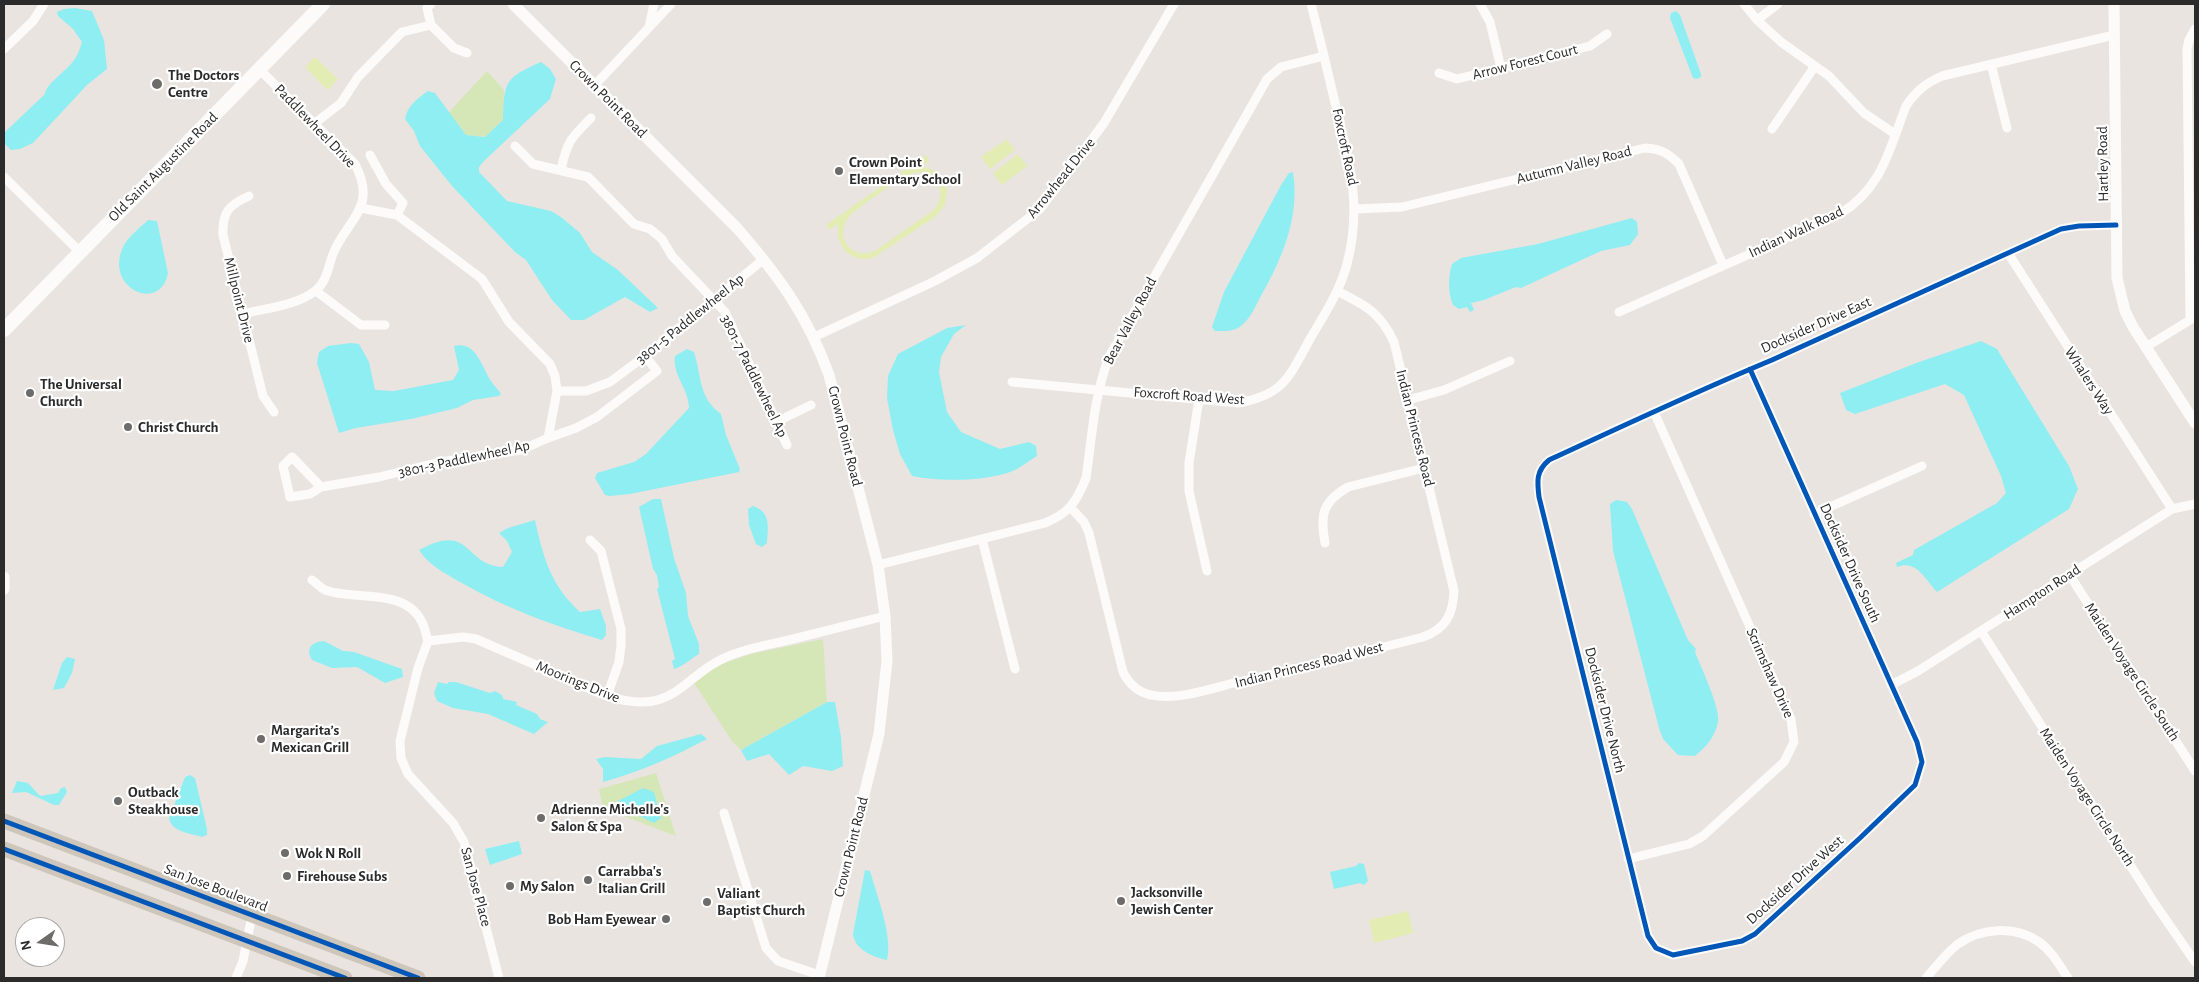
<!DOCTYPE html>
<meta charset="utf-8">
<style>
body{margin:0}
#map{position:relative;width:2199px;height:982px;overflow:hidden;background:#eae4e0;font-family:"Alegreya Sans",sans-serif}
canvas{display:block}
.frame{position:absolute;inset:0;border:5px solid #2b2b2b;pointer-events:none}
.north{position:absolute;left:15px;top:917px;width:50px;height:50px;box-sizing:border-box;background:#fff;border:1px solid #aaa;border-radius:50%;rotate:257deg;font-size:14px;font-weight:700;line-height:20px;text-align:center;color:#2b2b2b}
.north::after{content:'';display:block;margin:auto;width:18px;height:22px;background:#6e6c6a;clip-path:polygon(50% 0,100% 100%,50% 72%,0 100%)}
</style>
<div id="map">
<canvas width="2199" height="982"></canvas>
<div class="frame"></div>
<div class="north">N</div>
</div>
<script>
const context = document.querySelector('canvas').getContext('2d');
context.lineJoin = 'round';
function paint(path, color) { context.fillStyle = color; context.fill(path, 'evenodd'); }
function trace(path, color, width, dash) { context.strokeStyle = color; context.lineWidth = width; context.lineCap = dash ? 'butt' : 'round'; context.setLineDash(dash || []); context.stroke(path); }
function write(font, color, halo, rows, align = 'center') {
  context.font = font + ' "Alegreya Sans",sans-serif'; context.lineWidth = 4.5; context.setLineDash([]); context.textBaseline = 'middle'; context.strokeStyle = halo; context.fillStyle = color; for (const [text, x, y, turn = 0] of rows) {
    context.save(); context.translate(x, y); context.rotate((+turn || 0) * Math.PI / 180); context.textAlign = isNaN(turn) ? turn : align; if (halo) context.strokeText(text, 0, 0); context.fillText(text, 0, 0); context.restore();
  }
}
paint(new Path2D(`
 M487 71 504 90 503 120 485 137 466 135 449 112Z
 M823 639 827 702 741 750 732 741 694 683 719 665 751 654Z
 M656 773 676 836 603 808 599 789Z`), '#d5e7b6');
paint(new Path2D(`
 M315 57 338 79 327 90 305 67Z
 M1007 139 1015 150 990 169 981 157Z
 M1018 154 1027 166 1002 185 993 173Z
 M926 155 929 161 922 166 935 171 945 183 947 190 945 205 935 217 873 258C851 263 835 247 838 224L829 230 826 225ZM913 173C935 170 948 191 935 209L875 251C866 254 857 255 850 248 842 240 841 229 847 220 853 209 900 179 913 173Z
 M1408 911 1413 933 1374 943 1369 920Z`), '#e3ecb3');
paint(new Path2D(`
 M75 8 92 11 104 40 107 69 87 85 33 143 20 149 11 150 4 143V133L45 94C46 83 70 69 76 57 79 53 80 47 82 42L73 29 58 16 57 12 64 9Z
 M1676 11 1680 15 1701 74V77L1697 79 1693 78 1670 18 1671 13Z
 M541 62 550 69 556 79 550 99 483 162 479 167V172L507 201 551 211 561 217 580 233 592 252 618 270 658 308 650 312 625 297 584 320H571L552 300 526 260 515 252 452 186 420 146 414 131 405 119C407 106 418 98 428 91L435 93 466 135 485 137 503 120C504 81 505 78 541 62Z
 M1293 172C1300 215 1283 257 1262 294 1256 305 1251 318 1241 326 1233 332 1224 331 1215 331L1212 327 1224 292 1281 185 1289 173Z
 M1632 218 1637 222 1638 234 1630 245 1601 251 1521 288 1516 287 1484 300 1471 303 1474 310 1470 312 1467 307 1459 309 1453 305C1448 293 1448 277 1452 264L1461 258 1538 244Z
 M148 220 157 221 168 273C160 315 102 287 124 245 129 236 141 227 148 220Z
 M966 325 954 334 941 357 939 372 947 412 961 432 1000 449 1029 442 1036 446 1037 456C1030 460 1024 465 1017 469 991 482 940 482 912 476L900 454 893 430 887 398 888 376 898 354 947 328Z
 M1981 341 1997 349 2069 466 2078 489 2069 509 1937 592C1925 579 1916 559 1897 567L1896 563 1913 555 1914 550 1997 503 2006 493 2001 476 1964 395 1945 384 1855 414 1846 410 1840 393 1919 362Z
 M351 343 359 344 369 362 375 390 394 391 453 380 459 370 454 346C476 340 482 367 491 381 494 386 498 389 501 394L499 396 473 400 457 408 411 419 356 428 339 433 317 363 319 352 328 346Z
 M687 349 694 352C702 377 698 397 721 414L726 435 740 469 739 472 630 494 610 496 605 495 595 478 597 473 634 462 646 454 689 408C689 389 672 375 675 356Z
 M653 499H661L674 558 686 593 688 616 699 644V654C690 659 684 666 674 669L672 661 675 659 657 589 659 587 657 575 653 569 639 507Z
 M1616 500 1627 502 1632 509 1688 640 1696 649 1695 652C1700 665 1721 709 1718 722 1715 737 1706 747 1695 756L1678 755 1663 739 1659 728 1613 551 1610 504Z
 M753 506C771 512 768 527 767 543L762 547 756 544 749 525 748 509Z
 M535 520C543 557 551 586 580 612L600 609 606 626V635L602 640C552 625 505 608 460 582 445 573 428 565 419 550 472 521 463 565 503 567L512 552 507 541 499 533 508 528Z
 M324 641 343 651 354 652 402 669 403 677 385 683 357 667 332 668 312 660C305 648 312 642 324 641Z
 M67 657 75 659 72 673 64 688 53 690 62 663Z
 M438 682 447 684 449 682H456L490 693 495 691 502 695 503 699 517 702 516 705 537 714 540 719 548 722 534 734 488 714 453 708 437 701 434 693Z
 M827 702H835L841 737 843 766 832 771 803 766 789 775 769 754 747 761 741 750Z
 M701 734 707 739C673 757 640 772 603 782V769L596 759 605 757 641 759 657 746Z
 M190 775 195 778 207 829V835L202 837C190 833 171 832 169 818L185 777Z
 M17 781 28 783 40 796 58 793 61 788 65 787 67 792 59 805H54L26 792 12 793Z
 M643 788 654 792 661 818 654 823 620 807 618 801Z
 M519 841 522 854 490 865 485 849Z
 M1359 863 1364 864 1368 881 1364 885 1360 883 1334 889 1330 872 1356 866Z
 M865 870 870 871C877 896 893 936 887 960 873 957 855 950 853 934Z`), '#8eeef2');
trace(new Path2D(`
 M431 4 427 8 431 25
 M1480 4 1490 22 1501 68
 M1744 4 1757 20 1781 42 1829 76 1864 113 1895 134
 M1757 20 1778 4
 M431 25 454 48 467 53
 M649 27 654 4
 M4 49 33 21 44 4
 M1991 64 2007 128
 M1439 73 1457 79 1590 46 1607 34
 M594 86 671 4
 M315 123 341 103 358 77 402 32 431 25
 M1772 129 1815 66
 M515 146 533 164 588 177 634 224 650 229 662 239 672 256 725 312 787 445
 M370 155 386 184 403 203 397 215
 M561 170C567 141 571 138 591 118
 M4 177 80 252
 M249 196C229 205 222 212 223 235L263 396 274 412
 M1355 209 1402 207 1645 148C1661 149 1668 153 1679 164L1723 265
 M2008 253 2172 509
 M316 291 361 325H385
 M1619 312 1840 214C1883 187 1889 150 1906 106 1916 91 1926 83 1942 76L2114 35
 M243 314C265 308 296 306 315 291 327 282 328 267 333 254 347 219 378 208 355 164L259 69
 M2190 319 2187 49 2189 40 2195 29
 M814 337 935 281 977 258 1040 209 1104 123 1174 4
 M2146 347 2195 317
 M1750 369 1917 742 1922 762 1915 785 1860 838 1755 934 1742 941 1673 955 1656 948 1648 936 1539 497C1537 481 1536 471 1549 460 1623 426 1697 391 1772 360L2061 229 2079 226 2116 225
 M1012 382 1238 403C1284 395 1289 377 1310 339 1324 315 1340 291 1347 264 1362 208 1350 162 1336 107 1328 73 1320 38 1311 4
 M557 391H586L610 382 645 356 764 259
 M1199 399 1189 463V491L1207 571
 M1408 400 1444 390 1510 361
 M776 422 811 405
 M548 438 576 428 597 417 657 371 645 356
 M321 487 310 494 290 497 283 466 292 457 321 487 379 477 440 462 521 450 548 438 557 391 555 376 550 364 509 322 482 279 397 215 361 208
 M1071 508 1084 522 1089 533 1123 672C1129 684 1137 692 1151 695 1175 701 1210 689 1234 683 1297 669 1360 653 1423 637 1446 629 1453 614 1454 591L1394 342C1380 312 1365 305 1337 291
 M1814 514 1922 466
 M982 539 1015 669
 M590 540 601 551 621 629V645L619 662 607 696
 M1325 543C1320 515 1322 502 1348 487L1424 468
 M878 565 1045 523C1069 513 1076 503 1086 478 1092 438 1094 393 1110 355L1267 79 1281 67 1324 56
 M2069 574 2195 771
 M312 580C316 583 321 588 325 590 355 601 405 587 422 622 425 628 426 635 428 641
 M1981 631 2153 901 2195 962
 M428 641 463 637 476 639 607 696C680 719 681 671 737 653 754 647 772 644 789 640 821 632 853 624 885 616
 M428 641 418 668 400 741 401 758 408 774 453 823 464 842 499 978
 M1891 685 1918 671 2172 509 2195 504
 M724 813 766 948 778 961 819 975
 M1628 859 1689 844 1703 836 1784 762 1794 742 1791 719 1654 412
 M236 978 243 961 252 915
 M1926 978C1936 967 1946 953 1958 944 1981 928 2015 925 2039 942 2052 951 2060 966 2068 978`), '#fcfbfa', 9);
trace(new Path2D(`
 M513 4 737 228C778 275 808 316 829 375L878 565 885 616 887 661 879 734 819 978
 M2114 4 2117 278 2125 311 2133 327 2195 423
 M4 577V589`), '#fcfbfa', 11);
trace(new Path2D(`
 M4 330 323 4`), '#fcfbfa', 14);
trace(new Path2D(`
 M4 821 418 978
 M4 849 345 978`), '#cfc6bb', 15);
trace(new Path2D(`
 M1750 369 1917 742 1922 762 1915 785 1860 838 1755 934 1742 941 1673 955 1656 948 1648 936 1539 497C1537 481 1536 471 1549 460 1623 426 1697 391 1772 360L2061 229 2079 226 2116 225
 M4 821 418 978
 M4 849 345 978`), '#0057b8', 5);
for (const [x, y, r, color] of [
 [157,84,6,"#6e6c6a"],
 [839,171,5,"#6e6c6a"],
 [30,393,5,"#6e6c6a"],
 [128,427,5,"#6e6c6a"],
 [261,739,5,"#6e6c6a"],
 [118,801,5,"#6e6c6a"],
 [541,818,5,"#6e6c6a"],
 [285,853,5,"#6e6c6a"],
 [287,876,5,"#6e6c6a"],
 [588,880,5,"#6e6c6a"],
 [510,886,5,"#6e6c6a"],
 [1121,901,5,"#6e6c6a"],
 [707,902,5,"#6e6c6a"],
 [666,919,5,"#6e6c6a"]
]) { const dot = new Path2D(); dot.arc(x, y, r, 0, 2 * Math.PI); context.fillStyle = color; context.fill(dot); trace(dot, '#fff', 2); }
write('15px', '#2b2b2b', '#fff', [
 ["Arrow Forest Court",1525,62,-14],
 ["Crown Point Road",608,99,45],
 ["Paddlewheel Drive",315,126,46],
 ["Foxcroft Road",1345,147,78],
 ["Hartley Road",2103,164,-91],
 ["Autumn Valley Road",1574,165,-14],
 ["Old Saint Augustine Road",163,167,-45],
 ["Arrowhead Drive",1061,178,-51],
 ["Indian Walk Road",1796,232,-25],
 ["Millpoint Drive",239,300,76],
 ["3801-5 Paddlewheel Ap",690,319,-39],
 ["Bear Valley Road",1130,321,-62],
 ["Docksider Drive East",1816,325,-24],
 ["3801-7 Paddlewheel Ap",754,376,64],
 ["Whalers Way",2089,381,57],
 ["Foxcroft Road West",1189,396,4],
 ["Indian Princess Road",1415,428,76],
 ["Crown Point Road",845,436,76],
 ["3801-3 Paddlewheel Ap",464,459,-12],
 ["Docksider Drive South",1850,563,66],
 ["Hampton Road",2042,592,-33],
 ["Indian Princess Road West",1309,665,-14],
 ["Maiden Voyage Circle South",2132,672,57],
 ["Scrimshaw Drive",1770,673,66],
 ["Moorings Drive",578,682,22],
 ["Docksider Drive North",1605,710,76],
 ["Maiden Voyage Circle North",2087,797,57],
 ["Crown Point Road",851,847,-76],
 ["Docksider Drive West",1795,880,-42],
 ["San Jose Place",476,887,75],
 ["San Jose Boulevard",216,888,21]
]);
write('bold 15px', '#2b2b2b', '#fff', [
 ["The Doctors",168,75],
 ["Centre",168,92],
 ["Crown Point",849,162],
 ["Elementary School",849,179],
 ["The Universal",40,384],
 ["Church",40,401],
 ["Christ Church",138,427],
 ["Margarita’s",271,730],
 ["Mexican Grill",271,747],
 ["Outback",128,792],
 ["Steakhouse",128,809],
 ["Adrienne Michelle's",551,809],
 ["Salon & Spa",551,826],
 ["Wok N Roll",295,853],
 ["Carrabba's",598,871],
 ["Italian Grill",598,888],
 ["Firehouse Subs",297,876],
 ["My Salon",520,886],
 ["Jacksonville",1131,892],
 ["Jewish Center",1131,909],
 ["Valiant",717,893],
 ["Baptist Church",717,910],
 ["Bob Ham Eyewear",656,919,"right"]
], 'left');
</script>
